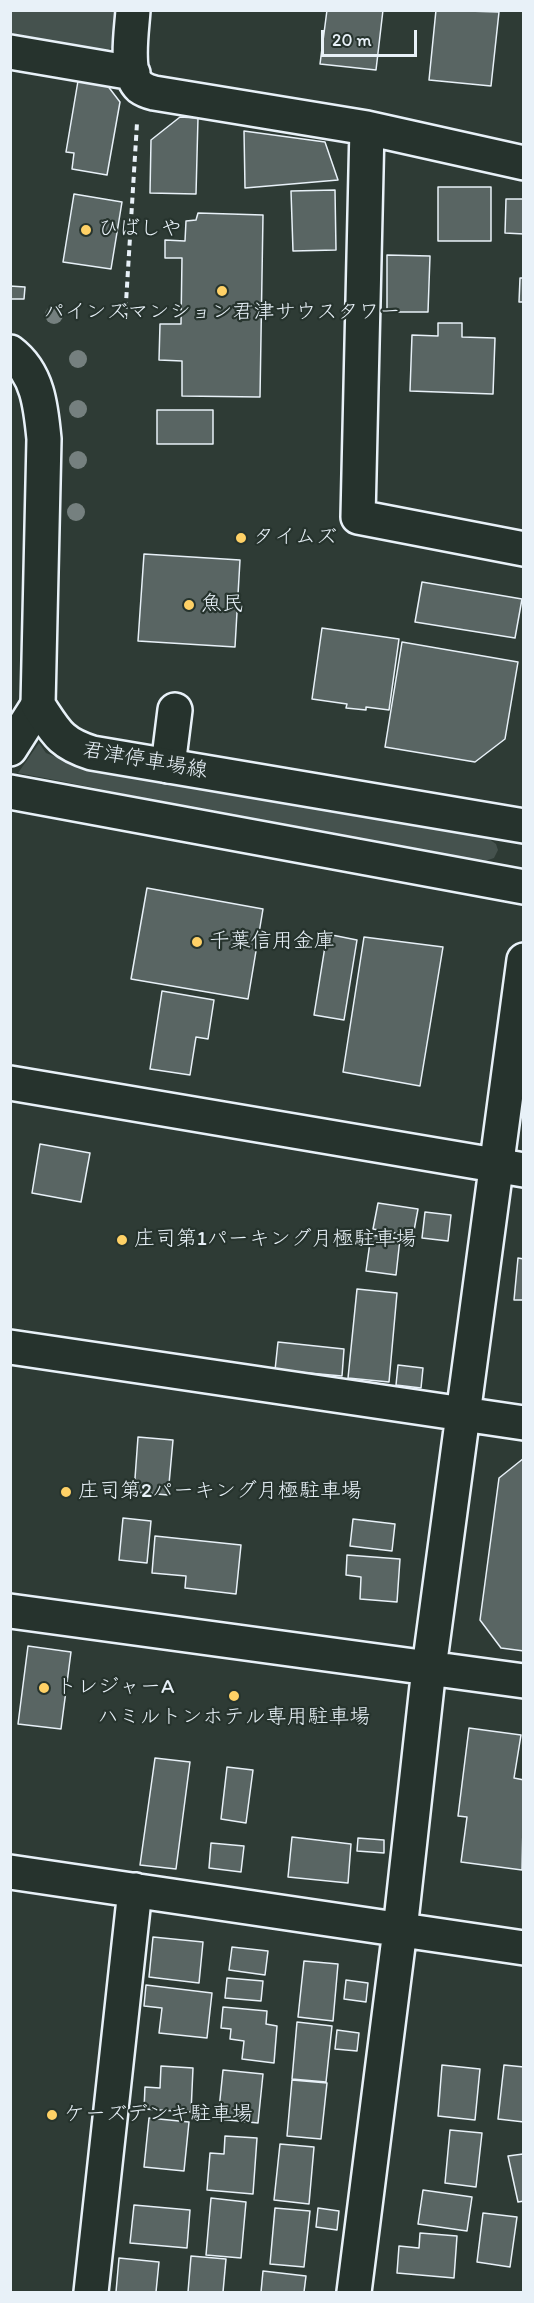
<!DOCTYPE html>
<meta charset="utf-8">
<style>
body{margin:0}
#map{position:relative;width:534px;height:2303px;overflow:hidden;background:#2e3b35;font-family:Itim,sans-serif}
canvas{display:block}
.frame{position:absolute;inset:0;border:12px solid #e8f1f8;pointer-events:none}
.scale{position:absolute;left:321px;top:30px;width:96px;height:27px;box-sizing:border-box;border:3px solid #e8f1f8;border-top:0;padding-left:8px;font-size:18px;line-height:21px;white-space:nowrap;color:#e8f1f8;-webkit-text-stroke:4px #26332d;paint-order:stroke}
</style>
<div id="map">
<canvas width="534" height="2303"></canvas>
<div class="frame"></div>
<div class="scale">20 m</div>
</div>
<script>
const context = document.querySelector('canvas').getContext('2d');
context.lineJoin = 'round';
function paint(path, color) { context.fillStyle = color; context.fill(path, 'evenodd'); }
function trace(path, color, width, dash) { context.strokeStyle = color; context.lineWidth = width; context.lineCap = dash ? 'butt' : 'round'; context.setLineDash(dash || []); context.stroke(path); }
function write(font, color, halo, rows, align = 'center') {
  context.font = font + ' Itim,"Klee One",sans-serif'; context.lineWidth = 4.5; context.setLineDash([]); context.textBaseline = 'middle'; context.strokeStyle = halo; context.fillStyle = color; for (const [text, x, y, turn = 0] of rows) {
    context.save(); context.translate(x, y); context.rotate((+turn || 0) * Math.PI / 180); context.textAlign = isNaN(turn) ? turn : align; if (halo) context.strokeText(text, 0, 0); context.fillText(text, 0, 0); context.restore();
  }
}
paint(new Path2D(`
 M11 11H121L120 43 106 51 11 39Z
 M39 743 46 753 87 769 472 835 489 839 496 844 498 850 494 858 485 861C442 853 398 848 354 841 242 820 130 794 18 773Z`), '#45524e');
const building = new Path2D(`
 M327 10H383L376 70 320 64Z
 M436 10 499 12 491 86 429 80Z
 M78 81 107 85 120 102 107 175 72 169 74 153 66 152Z
 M180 117 198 118 196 194 150 193 151 140Z
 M244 131 325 142 338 180 245 188Z
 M438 187H491V241H438Z
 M335 190 336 250 293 251 291 191Z
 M74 194 122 202 111 269 63 262Z
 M506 199H524V234L505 233Z
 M198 213 263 215 260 397 182 396V361L159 360 160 324H181L182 258H165V240L185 241 186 221 196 220Z
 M387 255 430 256 428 312H387Z
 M520 278H524V302H519Z
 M10 286 25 287 24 299H10Z
 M438 323H462V337L495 338 493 394 410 391 412 335 438 336Z
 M157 410H213V444H157Z
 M144 554 240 560 235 647 138 641Z
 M422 582 522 599 515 638 415 622Z
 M322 628 399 639 389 710 366 707V710L346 708 347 704 312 699Z
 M402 642 518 662 505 739 475 762 385 747Z
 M147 888 263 909 248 999 131 979Z
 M327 934 357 940 344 1020 314 1015Z
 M364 937 443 947 420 1086 343 1072Z
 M162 991 214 1000 208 1039 196 1037 190 1075 150 1069Z
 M40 1144 90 1153 81 1202 32 1193Z
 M378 1203 418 1209 413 1236 373 1229Z
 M425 1212 451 1215 448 1241 422 1238Z
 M371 1235 400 1239 396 1275 366 1271Z
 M518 1258 524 1259V1300H514Z
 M357 1289 397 1293 389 1382 348 1378Z
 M278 1342 344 1349 342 1376 275 1370Z
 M398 1365 423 1368 421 1388 396 1385Z
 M138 1437 173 1440 168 1495 134 1492Z
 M524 1458V1651L501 1648 480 1620 499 1478Z
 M123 1518 151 1521 147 1563 119 1560Z
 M353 1519 395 1524 392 1551 350 1546Z
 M155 1536 241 1545 236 1594 185 1588 186 1576 152 1573Z
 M347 1555 400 1559 397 1602 360 1599 361 1577 346 1575Z
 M28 1646 71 1652 61 1729 18 1724Z
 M469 1728 521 1735 514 1778 524 1780 522 1870 461 1862 467 1817 458 1816Z
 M155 1758 190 1762 176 1869 140 1865Z
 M227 1767 253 1770 246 1823 221 1819Z
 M292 1837 351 1844 348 1883 288 1877Z
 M358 1838 384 1840V1853L357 1851Z
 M211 1843 244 1846 241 1872 209 1868Z
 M153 1937 203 1942 199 1983 149 1977Z
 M232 1947 268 1951 265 1975 229 1970Z
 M304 1961 338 1964 333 2021 298 2017Z
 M227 1978 263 1981 261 2001 225 1998Z
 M346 1980 368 1983 366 2002 344 1999Z
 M146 1985 212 1993 207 2038 159 2033 162 2008 144 2006Z
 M223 2007 267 2011 266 2024 277 2026 274 2063 242 2059 244 2041 230 2039 231 2029 221 2028Z
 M297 2022 332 2026 326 2082 292 2079Z
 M337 2030 359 2033 357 2051 335 2049Z
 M442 2065 480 2069 475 2120 438 2116Z
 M504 2065 524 2067V2122L498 2119Z
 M161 2066 193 2068 191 2112 144 2109 145 2087 160 2088Z
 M223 2070 263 2074 258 2123 218 2119Z
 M292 2080 327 2083 321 2139 287 2136Z
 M149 2118 189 2122 184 2171 144 2167Z
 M450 2130 482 2133 476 2187 445 2183Z
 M225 2136 257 2138 253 2194 207 2190 210 2153 224 2154Z
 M280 2144 314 2147 309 2204 274 2200Z
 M523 2154 524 2201 518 2202 508 2156Z
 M423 2190 472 2197 467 2231 418 2224Z
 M211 2198 246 2202 241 2258 206 2255Z
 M134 2205 190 2210 187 2248 130 2243Z
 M275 2208 310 2211 304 2267 270 2264Z
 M318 2208 339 2211 337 2230 316 2227Z
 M483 2213 517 2217 510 2267 477 2262Z
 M420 2233 457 2236 454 2278 397 2273 399 2246 419 2248Z
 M191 2256 226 2259 223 2292H188Z
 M119 2258 159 2262 156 2292H116Z
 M263 2271 306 2276 304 2292H261Z`);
paint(building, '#596563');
trace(building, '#e8f1f8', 1.5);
const minor = new Path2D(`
 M133 10C132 30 124 73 140 87 144 90 150 92 154 93L367 128 524 163
 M10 52 133 73
 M367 128 358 517 524 549
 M10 749 38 705
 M168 766 175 710
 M10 1083 524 1170
 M10 1347 524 1423
 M10 1611 524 1681
 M10 1872 524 1948
 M91 2292 135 1890
 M354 2292 400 1930 429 1668 524 960`);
const major = new Path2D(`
 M10 352C38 373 41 407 44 439L38 705C56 732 60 743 92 753L524 826
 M10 792 524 887`);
trace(minor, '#e8f1f8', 38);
trace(major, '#e8f1f8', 38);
trace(new Path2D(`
 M125 319 137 123`), '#e8f1f8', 4, [6, 4.5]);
trace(minor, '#26332d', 33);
trace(major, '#26332d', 33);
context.fillStyle = '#75807f';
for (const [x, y] of [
 [54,315],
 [78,359],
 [78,409],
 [78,460],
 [76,512]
]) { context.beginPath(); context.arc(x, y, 9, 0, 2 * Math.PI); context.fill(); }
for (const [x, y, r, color] of [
 [86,230,6,"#ffd166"],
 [222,291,6,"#ffd166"],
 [241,538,6,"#ffd166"],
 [189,605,6,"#ffd166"],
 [197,942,6,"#ffd166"],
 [122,1240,6,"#ffd166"],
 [66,1492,6,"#ffd166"],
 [44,1688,6,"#ffd166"],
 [234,1696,6,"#ffd166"],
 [52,2115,6,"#ffd166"]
]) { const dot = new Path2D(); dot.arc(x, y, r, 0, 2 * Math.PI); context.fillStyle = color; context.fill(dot); trace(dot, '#26332d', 2); }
write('21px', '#e8f1f8', '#26332d', [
 ["ひばしや",98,230],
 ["パインズマンション君津サウスタワー",222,313,"center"],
 ["タイムズ",253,538],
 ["魚民",201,605],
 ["千葉信用金庫",209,942],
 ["庄司第1パーキング月極駐車場",134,1240],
 ["庄司第2パーキング月極駐車場",78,1492],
 ["トレジャーA",56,1688],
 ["ハミルトンホテル専用駐車場",234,1718,"center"],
 ["ケーズデンキ駐車場",64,2115]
], 'left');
write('21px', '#e8f1f8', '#26332d', [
 ["君津停車場線",145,761,10]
]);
</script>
